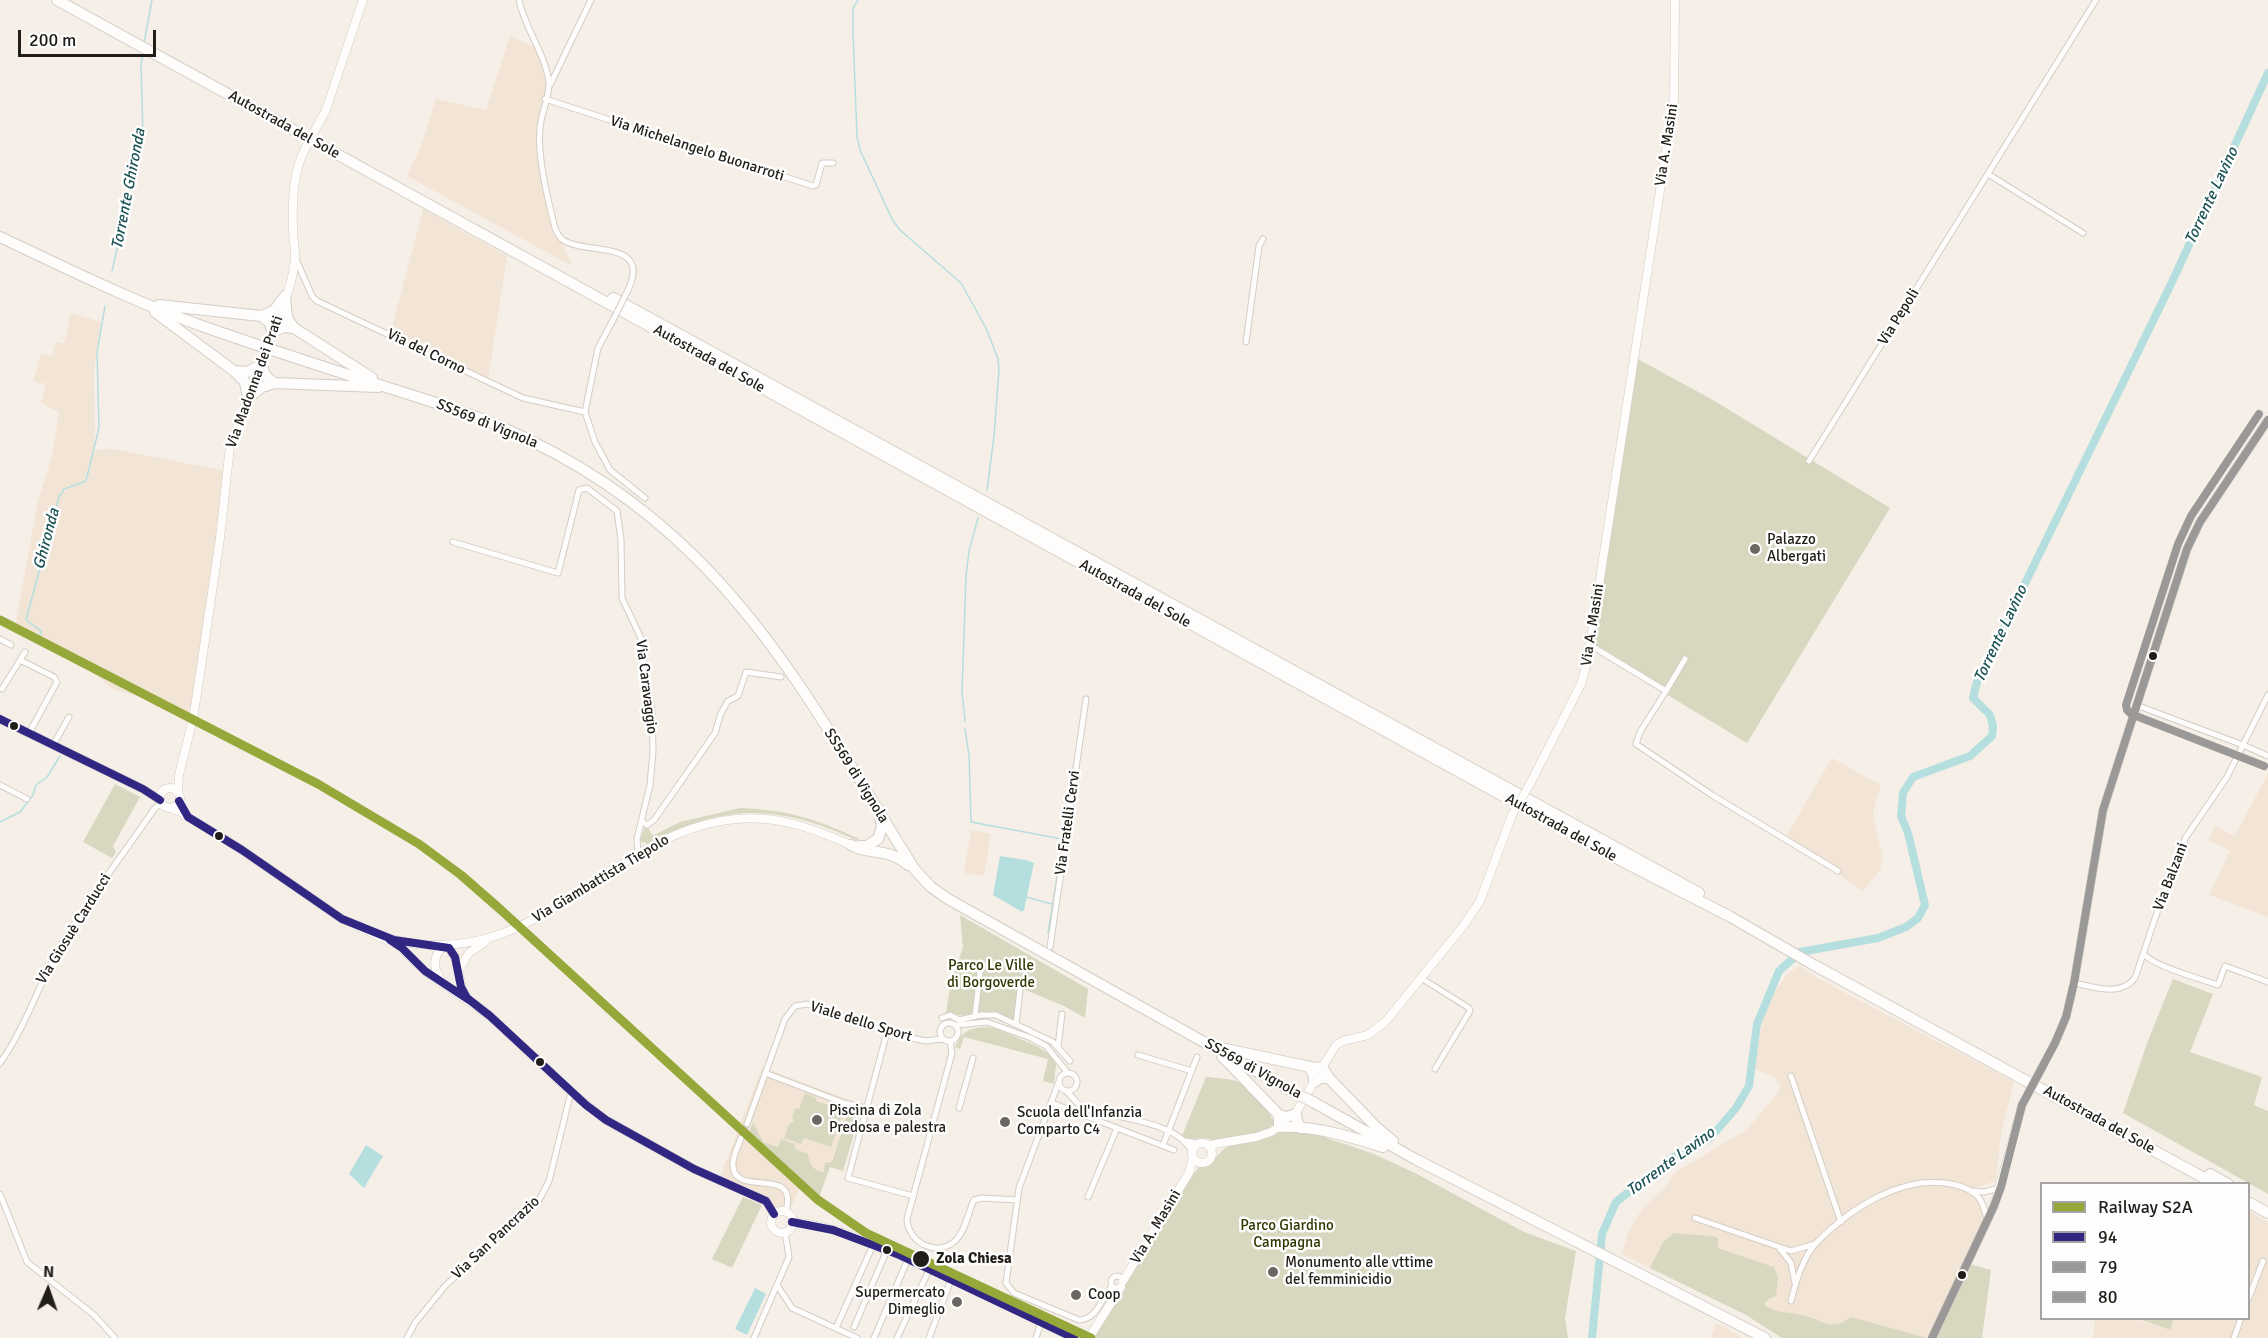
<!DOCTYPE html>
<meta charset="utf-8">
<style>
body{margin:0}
#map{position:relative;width:2268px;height:1338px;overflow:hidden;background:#f6efe7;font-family:Signika,sans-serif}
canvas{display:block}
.legend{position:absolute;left:2040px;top:1182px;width:210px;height:138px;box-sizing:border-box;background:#fefefe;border:2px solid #a6a4a2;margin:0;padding:8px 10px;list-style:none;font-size:18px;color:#211d18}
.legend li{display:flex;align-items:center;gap:12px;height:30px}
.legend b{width:30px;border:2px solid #a6a4a2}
.north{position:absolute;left:18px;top:1260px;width:60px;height:60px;-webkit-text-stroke:4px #fefefe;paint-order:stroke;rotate:2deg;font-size:16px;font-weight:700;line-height:24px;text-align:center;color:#211d18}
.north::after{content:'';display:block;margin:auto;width:21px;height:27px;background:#211d18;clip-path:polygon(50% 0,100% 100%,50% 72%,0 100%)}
.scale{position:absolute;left:18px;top:30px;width:138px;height:27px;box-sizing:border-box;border:3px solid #211d18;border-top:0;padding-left:8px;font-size:18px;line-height:21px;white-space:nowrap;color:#211d18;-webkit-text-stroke:4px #fefefe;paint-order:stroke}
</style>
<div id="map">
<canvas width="2268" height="1338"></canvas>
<ul class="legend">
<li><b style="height:8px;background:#97a83b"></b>Railway S2A</li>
<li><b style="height:8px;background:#312783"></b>94</li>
<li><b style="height:8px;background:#9b9997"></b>79</li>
<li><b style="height:8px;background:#9b9997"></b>80</li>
</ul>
<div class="north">N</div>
<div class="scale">200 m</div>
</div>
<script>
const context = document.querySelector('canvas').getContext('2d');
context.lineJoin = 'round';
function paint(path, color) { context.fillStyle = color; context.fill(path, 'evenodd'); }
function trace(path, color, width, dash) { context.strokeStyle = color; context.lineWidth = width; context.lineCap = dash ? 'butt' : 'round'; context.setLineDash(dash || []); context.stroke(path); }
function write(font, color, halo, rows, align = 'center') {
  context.font = font + ' Signika,sans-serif'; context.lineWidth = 5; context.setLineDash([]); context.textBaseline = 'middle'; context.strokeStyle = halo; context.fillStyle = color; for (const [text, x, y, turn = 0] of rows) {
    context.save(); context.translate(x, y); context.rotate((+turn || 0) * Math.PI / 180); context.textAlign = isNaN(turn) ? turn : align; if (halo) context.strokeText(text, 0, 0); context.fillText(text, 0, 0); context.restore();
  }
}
paint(new Path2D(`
 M510 36 538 49 550 78 539 136 547 186 560 237 572 266 407 176 421 146 436 99 486 110Z
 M423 209 507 256 488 380 391 332Z
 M71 313 101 322 94 369 95 450 113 449 225 471 194 722 140 697 113 689 90 671 15 627 38 501 52 456 59 412 41 403 46 384 33 381 41 353 52 356 56 342 64 344Z
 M1832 758 1881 785 1874 808 1873 817 1883 858 1880 870 1863 891 1785 838Z
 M2268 773V917L2209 895 2230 851 2208 840 2215 826 2235 836Z
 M971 830 991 834 984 876 964 873Z
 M1801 965 1808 973 2014 1082 2001 1134 1996 1181 1972 1189 1988 1219 1930 1338 1817 1322 1807 1316 1771 1310 1764 1304 1769 1299 1774 1267 1718 1248 1713 1236 1674 1233 1663 1242 1650 1268 1622 1254 1629 1231 1642 1209 1665 1188 1674 1173 1746 1130 1773 1099 1781 1087 1773 1076 1754 1069 1759 1041 1764 1014 1771 997 1788 973Z
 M762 1067 853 1101 819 1197 802 1184 787 1215 718 1182Z
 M2249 1211 2268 1222V1338H2093L2095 1319H2134L2169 1330 2174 1319 2248 1318Z
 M1716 1323 1723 1327 1743 1338H1711Z`), '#f2e5d6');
paint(new Path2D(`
 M1636 358 1713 400 1890 508 1747 743 1588 647Z
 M115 784 140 797 113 846 116 852 112 858 83 842Z
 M740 808C790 810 815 819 860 839L856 840C777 804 725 803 648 844L640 841 645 826 647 825 651 834 654 835 680 822Z
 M960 915 1088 989 1085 1018 1064 1006 1023 989 1018 1022C1007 1018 997 1012 984 1012 969 1011 966 1020 950 1012L946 1014 950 987 963 947Z
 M2173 979 2213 994 2190 1052 2262 1077 2254 1105 2268 1111V1194L2123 1113 2149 1038Z
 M987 1027 995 1028 1037 1046 1051 1056 1056 1064 1054 1084 1043 1081 1048 1059 964 1037 960 1049 955 1047C963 1030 969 1028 987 1027Z
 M1206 1077C1216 1078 1232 1078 1240 1083 1250 1089 1273 1114 1274 1124L1270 1129 1249 1138 1236 1136 1215 1142C1205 1135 1194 1142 1182 1136Z
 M805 1093 817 1098 816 1101 844 1110 831 1147 804 1138 801 1144 784 1138 789 1124 793 1122 794 1119H792L795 1108 799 1109Z
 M850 1106 861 1110 843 1171 830 1167 819 1197 749 1133 753 1122 763 1142 778 1147 781 1139 795 1144V1149L808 1154C809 1164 813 1171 824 1172L825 1163 832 1162Z
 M1277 1127 1324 1137 1374 1154 1417 1174 1524 1232 1576 1251 1565 1318 1568 1338H1098L1091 1335 1191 1177 1199 1167 1208 1165 1225 1148Z
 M743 1197 762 1205 732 1268 712 1259Z
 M1674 1233 1713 1236 1718 1238V1248L1774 1267 1778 1277 1776 1296 1769 1299 1764 1304C1777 1315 1791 1311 1806 1316 1817 1319 1826 1326 1838 1324 1843 1323 1847 1319 1851 1317L1927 1338H1782L1746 1315 1650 1268 1663 1242Z
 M1966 1263 1991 1270 1982 1338H1930Z
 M2139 1319V1318L2174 1319 2170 1330Z`), '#d8d8c0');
paint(new Path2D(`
 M1000 856 1026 860 1034 863 1024 910 1022 912 993 895Z
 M366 1145 383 1156 364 1188 349 1174Z
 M755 1288 766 1294 747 1335 735 1329Z`), '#b5dfdf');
trace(new Path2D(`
 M858 0 853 8V32L857 137 860 150 893 221 900 230 961 283 986 328 998 359 999 370 994 436 987 490
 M144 43 152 0
 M112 271 143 135 141 64 143 54
 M39 638 41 631 26 620 59 497 64 489 86 481 99 428 97 353 105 306
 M965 721 962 692 966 576 969 551 978 518
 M965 729 969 755 971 822 1062 839
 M0 822 20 812 33 795 36 785 47 777 60 756
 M1026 897 1052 904
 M1048 933 1062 846`), '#b5dfdf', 1.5);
trace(new Path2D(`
 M1592 1338 1602 1234 1616 1202 1673 1157 1687 1152 1710 1138 1736 1108 1749 1086 1757 1024 1779 971 1800 952 1878 938 1906 927 1918 918 1925 905 1908 833 1901 816 1903 793 1913 777 1970 756 1992 736 1993 726 1990 715 1973 698 1977 682 2172 282 2268 73`), '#b5dfdf', 8);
trace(new Path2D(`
 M741 1138 747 1124`), '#cbc5be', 5, [5, 2.5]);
const street = new Path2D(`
 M519 0C525 29 545 53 549 82 550 96 541 113 540 128 537 156 548 200 555 228 557 233 559 237 563 240 588 256 657 238 625 296
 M550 85 591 0
 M545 99 813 186 816 185 822 163H833
 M1988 174 2083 233
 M295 257 312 296 317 301 523 398 585 412
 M613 320 598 348 585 412 595 442 610 470 645 498
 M1246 342 1259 246 1263 239
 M1809 461 2096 0
 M453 542 558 573 579 490 587 488 617 511 621 540 622 598 640 636 652 711 653 751 650 785 637 839 638 855
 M0 639 11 645
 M1590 645 1666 691 1640 732 1636 744 1712 795 1838 871
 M20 660 54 677 57 682 29 733
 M2 689 25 652
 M1666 691 1685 659
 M2136 705 2243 745 2268 756
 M53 745 69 717
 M0 785 27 799
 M642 821 647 825 654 820 715 733 721 713 728 701 738 696 746 672 781 677
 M1050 947 1086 699
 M2144 954C2153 966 2201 979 2218 985L2225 966 2268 982
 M1421 978 1469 1008 1470 1011 1435 1069
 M2074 983C2095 987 2120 997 2135 978L2173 865 2186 837 2227 777 2268 695
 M975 1016 980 972
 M942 1018 950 1015 959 1020 981 1015H996L1053 1042 1070 1061
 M940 1032a9 9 0 1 1 18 0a9 9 0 1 1-18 0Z
 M1016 1024 1020 990
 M956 1025 987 1022 1031 1038 1046 1046 1068 1073
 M887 1032 848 1178 913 1196
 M950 1041 952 1053 907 1219C908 1243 938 1258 956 1240 966 1230 968 1212 974 1200L982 1198 1017 1200
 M1058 1046 1062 1014
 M1138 1055 1192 1071
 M0 1063C26 1027 39 983 61 945 90 897 124 853 155 808L162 803
 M1059 1082a9 9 0 1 1 18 0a9 9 0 1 1-18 0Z
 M765 1073 844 1103 866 1108
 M1791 1076 1841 1222
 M1058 1084 1019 1188 1006 1283 1014 1293 1079 1320C1098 1319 1101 1298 1112 1286
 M1067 1092C1073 1097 1077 1105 1084 1108 1114 1119 1177 1120 1192 1152
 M1052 1103 1174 1150
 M959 1108 973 1058
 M747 1124 785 1019 795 1006 807 1004 887 1032 925 1041 943 1039
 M741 1138C738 1147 732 1157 733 1166 735 1199 799 1163 786 1212
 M1185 1141 1198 1143
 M1163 1145 1197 1057
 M1974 1191 1984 1192 1999 1188
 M0 1194 27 1262 94 1315 115 1338
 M1088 1197 1117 1128
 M1695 1218 1791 1251 1815 1244
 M1780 1249 1791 1263 1795 1283
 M1111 1282a6 6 0 1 1 12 0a6 6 0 1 1-12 0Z
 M777 1285 792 1308 857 1338
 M2248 1300 2263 1261
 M1791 1301C1796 1281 1803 1257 1817 1242 1851 1208 1905 1172 1956 1185 1977 1191 1982 1197 1987 1219
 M854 1327 887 1250
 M836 1328 873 1245
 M407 1338 415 1323 445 1286 539 1200 549 1181 571 1092
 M754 1338 789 1257 785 1232
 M874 1338 908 1259
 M897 1338 930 1268
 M929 1338 952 1277
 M1036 1338 1041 1322
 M2234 1338 2241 1318`);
const secondary = new Path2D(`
 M319 123 326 110 363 0
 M273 331C282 308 294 282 295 256 295 247 293 237 293 228 292 201 293 170 306 147
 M0 719 143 789 160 800
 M1530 784 1581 684 1587 663 1674 100 1675 0
 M160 798a10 10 0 1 1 20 0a10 10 0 1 1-20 0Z
 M178 792 179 775 193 719 201 667 220 538 230 446 260 365
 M170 808 181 812 242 850 342 919 398 945 425 971 490 1016 571 1092 606 1120 694 1169 766 1201 774 1214
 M395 940C541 974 608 830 737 819 778 815 814 829 851 845
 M444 946C462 954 456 982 466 997
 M458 971 469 953 485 942
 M442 981C433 969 432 956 444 946
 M2066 1017 2074 983 2103 810 2187 549 2200 522 2268 420
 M1321 1069 1336 1045 1343 1041 1368 1035 1386 1021 1464 925 1480 901 1512 815
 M1294 1116 1315 1080
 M1192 1153a10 10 0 1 1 20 0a10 10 0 1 1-20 0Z
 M1209 1145 1256 1137 1271 1132 1282 1125
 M771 1222a11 11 0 1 1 22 0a11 11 0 1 1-22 0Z
 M792 1222C830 1225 862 1240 897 1254 957 1280 1015 1309 1074 1338
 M1123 1281 1189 1173 1193 1157
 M1089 1338 1121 1287
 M1932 1338 1994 1206 2008 1157`);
const highway = new Path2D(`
 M57 0 1614 857 1729 916 1814 965 2215 1184
 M0 237C66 268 132 301 202 326 264 348 327 368 389 388 426 400 463 410 499 426 571 457 640 502 696 558 787 648 847 762 915 870L931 887 948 899 1295 1093
 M285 297 287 318 294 328 372 378
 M613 298 1699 893
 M159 305 261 316 274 311 285 296
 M155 312 234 371 247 372 261 365 266 376 274 383 378 387
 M261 316 269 322 273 332 283 327 294 328
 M234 371 245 382 248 398
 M248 398 262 387 274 383
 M851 845C869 856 885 846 908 865
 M859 846H867L878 839 882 827 880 817
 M1226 1049 1315 1068 1322 1067 1329 1078
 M1222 1056 1279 1115 1287 1117 1296 1114 1297 1122 1301 1128
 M1308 1066 1314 1075V1082L1320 1078H1329L1375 1126 1393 1141
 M1313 1102 1417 1160 1765 1338
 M1279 1115V1127C1312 1125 1352 1137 1383 1147
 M2210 1174 2228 1184
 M2248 1202 2268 1213`);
trace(street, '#d2cdc6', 7);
trace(secondary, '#d2cdc6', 9);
trace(highway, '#d2cdc6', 12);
trace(street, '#fefdfb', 5);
trace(secondary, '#fefdfb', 8);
trace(highway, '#fefdfb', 10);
const streetBridge = new Path2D(`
 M613 320 625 296`);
const secondaryBridge = new Path2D(`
 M306 147 319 123
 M261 365 273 332
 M1512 815 1530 784
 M2008 1157 2022 1105 2055 1043 2066 1017`);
const highwayBridge = new Path2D(`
 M1295 1093 1313 1102`);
trace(streetBridge, '#d2cdc6', 7, []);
trace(secondaryBridge, '#d2cdc6', 9, []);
trace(highwayBridge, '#d2cdc6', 12, []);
trace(streetBridge, '#fefdfb', 5);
trace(secondaryBridge, '#fefdfb', 8);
trace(highwayBridge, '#fefdfb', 10);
trace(new Path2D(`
 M0 719 143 789 160 800
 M179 801 188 817 242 850 342 919 394 940 449 948 455 957 461 987 467 998 490 1016 586 1105 606 1120 694 1169 766 1201 774 1214
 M390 940 402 948 425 971 469 1000
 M792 1222 833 1230 897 1254 1074 1338`), '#312783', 8);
trace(new Path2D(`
 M1932 1338 1994 1206 2001 1187 2022 1105 2055 1043 2066 1017 2074 983 2103 810 2187 549 2200 522 2268 420`), '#9b9997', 8);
trace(new Path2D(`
 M2259 414 2191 516 2178 544 2126 705 2127 710 2131 714 2264 766`), '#9b9997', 8);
trace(new Path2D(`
 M0 620 318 784 419 844 461 875 501 910 818 1200 866 1233 1091 1338`), '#97a83b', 9);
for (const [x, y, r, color] of [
 [1755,549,6,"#6c6660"],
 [2153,656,5,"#211d18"],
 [14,726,5,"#211d18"],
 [219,836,5,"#211d18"],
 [540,1062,5,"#211d18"],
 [817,1120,6,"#6c6660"],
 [1005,1122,6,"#6c6660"],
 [887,1250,5,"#211d18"],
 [921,1259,9,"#211d18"],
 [1273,1272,6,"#6c6660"],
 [1962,1275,5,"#211d18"],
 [1076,1295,6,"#6c6660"],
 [957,1302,6,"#6c6660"]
]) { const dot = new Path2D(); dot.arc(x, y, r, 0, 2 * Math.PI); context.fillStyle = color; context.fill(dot); trace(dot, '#fefefe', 2); }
write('15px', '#211d18', '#fefefe', [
 ["Autostrada del Sole",284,125,29],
 ["Via A. Masini",1667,145,-81],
 ["Via Michelangelo Buonarroti",697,149,18],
 ["Via Pepoli",1899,317,-58],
 ["Via del Corno",426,352,26],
 ["Autostrada del Sole",709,359,29],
 ["Via Madonna dei Prati",255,382,-70],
 ["SS569 di Vignola",487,424,22],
 ["Autostrada del Sole",1135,594,29],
 ["Via A. Masini",1593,625,-81],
 ["Via Caravaggio",646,687,83],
 ["SS569 di Vignola",856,776,58],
 ["Via Fratelli Cervi",1068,823,-82],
 ["Autostrada del Sole",1561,828,29],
 ["Via Balzani",2171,877,-69],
 ["Via Giambattista Tiepolo",601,879,-31],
 ["Via Giosuè Carducci",74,929,-58],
 ["Viale dello Sport",861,1022,17],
 ["SS569 di Vignola",1253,1069,29],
 ["Autostrada del Sole",2099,1120,29],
 ["Via A. Masini",1156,1227,-59],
 ["Via San Pancrazio",496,1238,-43]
]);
write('15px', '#211d18', '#fefefe', [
 ["Palazzo",1767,540],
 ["Albergati",1767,557],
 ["Piscina di Zola",829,1111],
 ["Predosa e palestra",829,1128],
 ["Scuola dell'Infanzia",1017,1113],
 ["Comparto C4",1017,1130],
 ["Monumento alle vttime",1285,1263],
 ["del femminicidio",1285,1280],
 ["Supermercato",945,1293,"right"],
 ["Dimeglio",945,1310,"right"],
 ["Coop",1088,1295]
], 'left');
write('15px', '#313700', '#fefefe', [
 ["Parco Le Ville",991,966],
 ["di Borgoverde",991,983],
 ["Parco Giardino",1287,1226],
 ["Campagna",1287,1243]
]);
write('bold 15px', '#211d18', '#fefefe', [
 ["Zola Chiesa",936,1259]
], 'left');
write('italic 16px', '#1a5154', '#fefefe', [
 ["Torrente Ghironda",129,189,-79],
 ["Torrente Lavino",2212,196,-65],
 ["Ghironda",47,539,-75],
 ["Torrente Lavino",2001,634,-65],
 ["Torrente Lavino",1671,1162,-36]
]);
</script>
